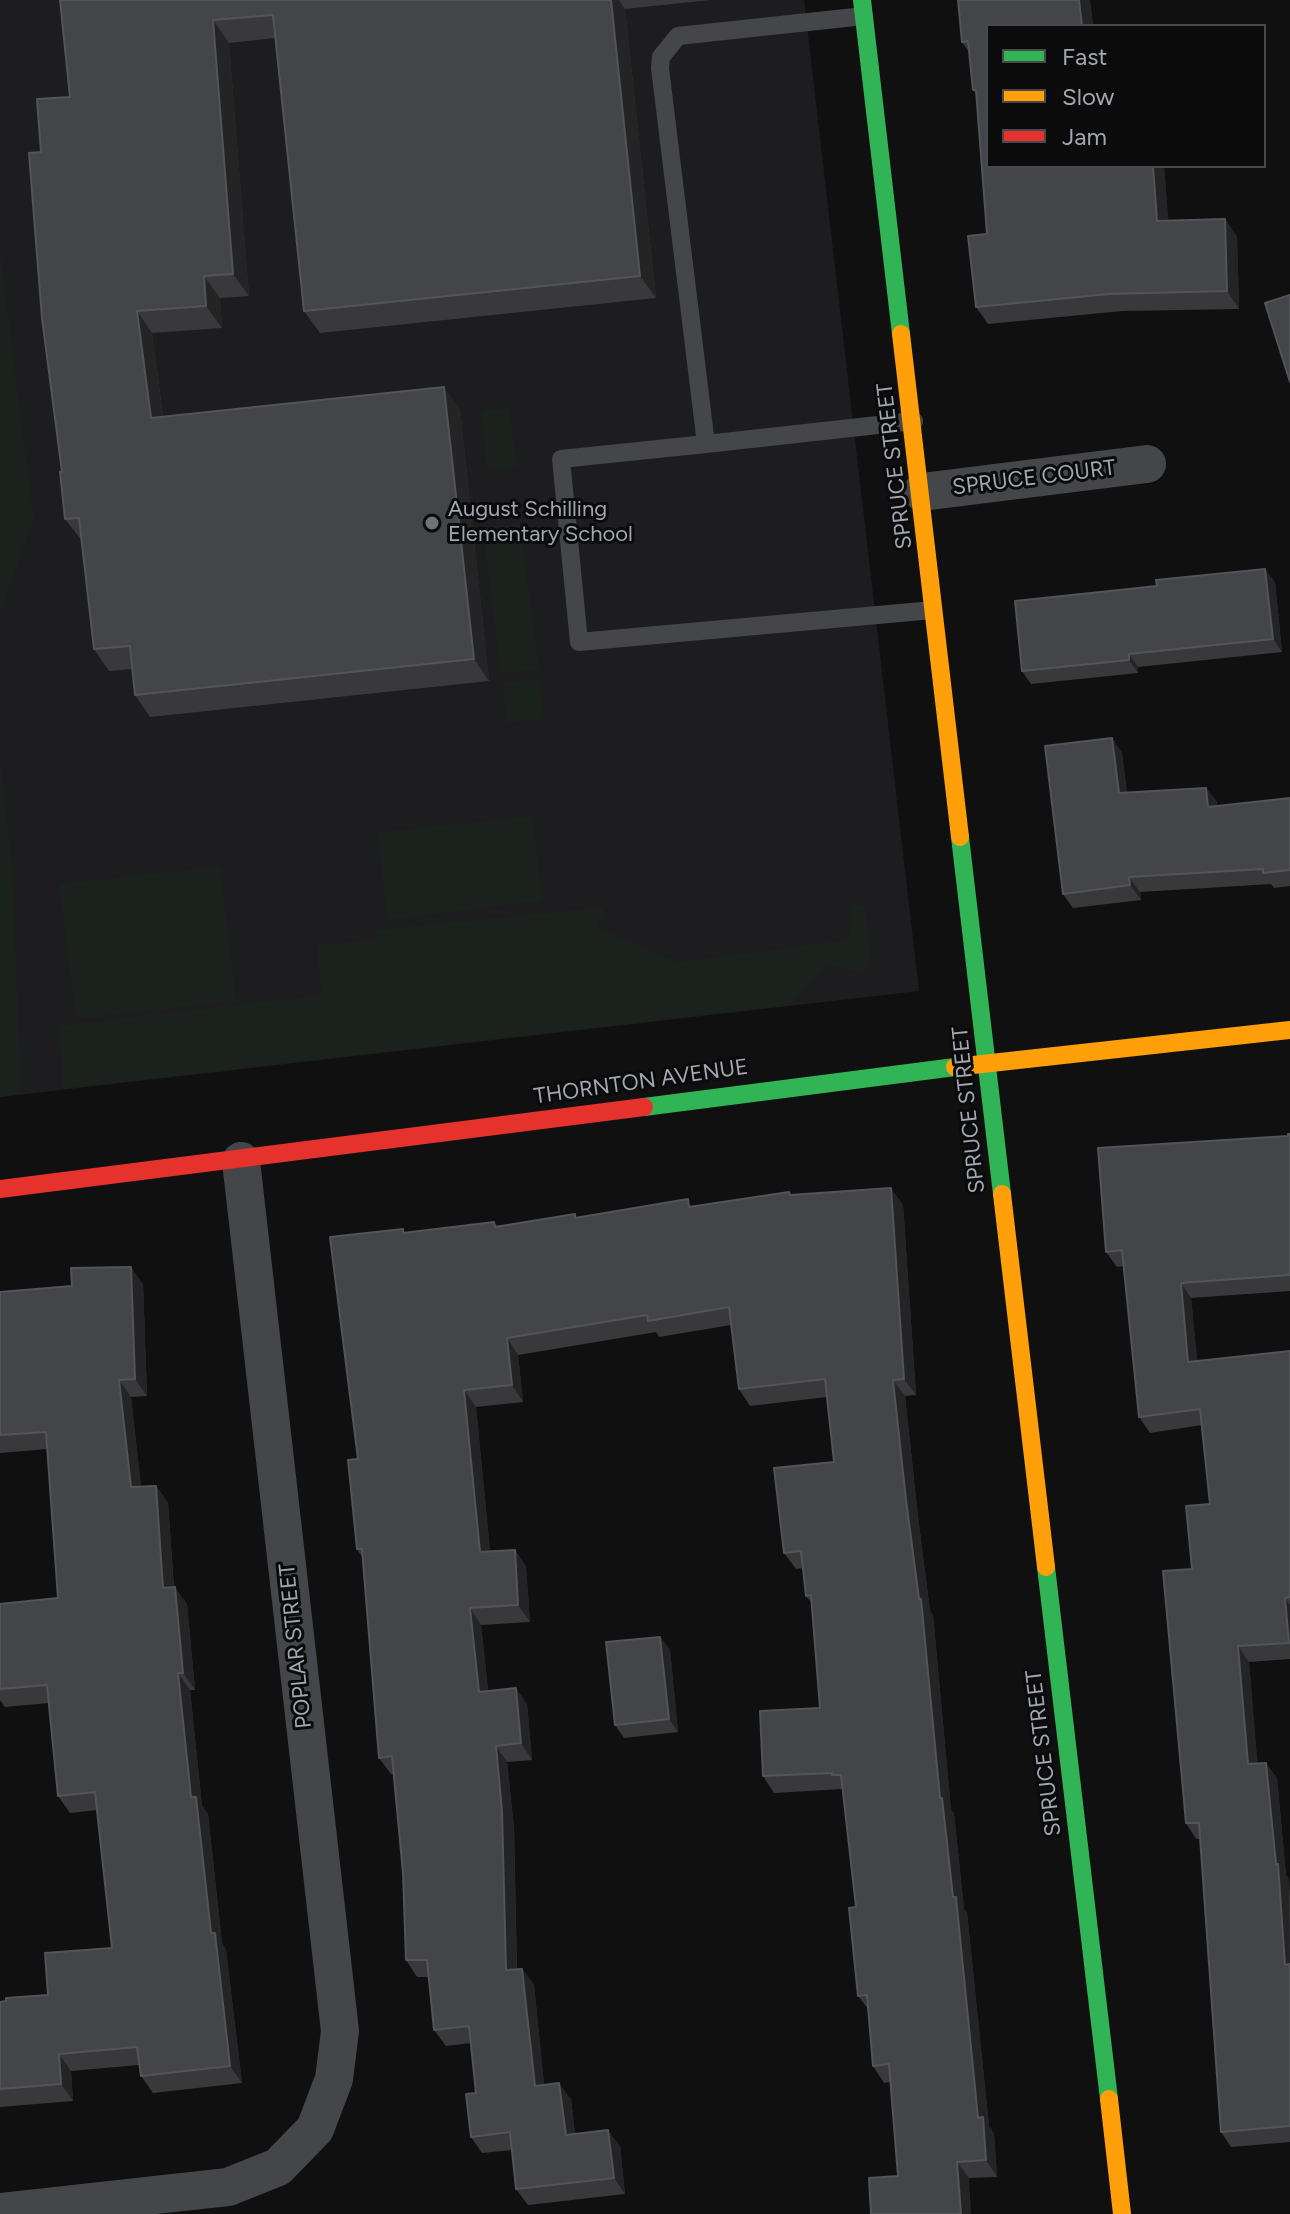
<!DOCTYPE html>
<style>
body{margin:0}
#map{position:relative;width:1290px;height:2214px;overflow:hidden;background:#101011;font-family:Figtree,sans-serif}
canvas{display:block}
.legend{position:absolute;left:986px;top:24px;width:280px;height:144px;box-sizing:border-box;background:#0b0b0c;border:2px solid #47494e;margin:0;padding:10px 14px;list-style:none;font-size:24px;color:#a2a6b1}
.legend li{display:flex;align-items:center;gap:16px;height:40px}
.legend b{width:40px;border:2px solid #47494e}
</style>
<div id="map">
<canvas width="1290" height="2214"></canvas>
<ul class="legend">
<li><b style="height:10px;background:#30b455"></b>Fast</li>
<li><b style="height:10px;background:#ff9f0a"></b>Slow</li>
<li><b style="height:10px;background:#e5322d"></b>Jam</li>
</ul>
</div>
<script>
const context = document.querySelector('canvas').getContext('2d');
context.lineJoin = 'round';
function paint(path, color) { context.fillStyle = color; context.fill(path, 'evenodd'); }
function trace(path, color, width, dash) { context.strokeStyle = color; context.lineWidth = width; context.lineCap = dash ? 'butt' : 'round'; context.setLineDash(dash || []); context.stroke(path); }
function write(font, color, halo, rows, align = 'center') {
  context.font = font + ' Figtree,sans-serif'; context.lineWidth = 6; context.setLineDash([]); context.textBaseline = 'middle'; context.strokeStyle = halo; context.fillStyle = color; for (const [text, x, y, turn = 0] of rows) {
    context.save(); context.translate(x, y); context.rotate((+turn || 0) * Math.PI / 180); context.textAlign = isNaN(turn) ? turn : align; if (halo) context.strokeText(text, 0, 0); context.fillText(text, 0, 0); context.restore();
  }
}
paint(new Path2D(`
 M0 0H804L919 991 0 1097Z`), '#1d1d1f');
paint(new Path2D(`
 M0 250 34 520 0 612Z
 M510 408 517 467 487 470 481 411Z
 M520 524 539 669 501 674 483 529Z
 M540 679 544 719 507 723 502 683Z
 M0 754 13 877 21 1094 0 1097Z
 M533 816 542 901 387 920 378 832Z
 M220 866 236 1001 76 1019 59 884Z
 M865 905 872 966 860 973 826 964 791 1005 63 1089 59 1026 321 995 317 945 377 939V930L603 907 604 919 599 920 597 928 679 962 846 940 851 927 852 906Z`), '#1b211c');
trace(new Path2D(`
 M864 16 678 36 661 57 660 68 706 444 914 421
 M706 444 561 459 579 642 933 610`), '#454649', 18);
trace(new Path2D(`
 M922 492 1147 464
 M0 2212 228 2187 278 2167 315 2129 334 2079 340 2031 241 1161`), '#454649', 38);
trace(new Path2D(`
 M862 0 901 334
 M960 837 1002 1194
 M644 1107 955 1067
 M1046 1567 1109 2099`), '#30b455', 18);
trace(new Path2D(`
 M901 334 960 837
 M955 1067 1290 1030
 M1002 1194 1046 1567
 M1109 2099 1122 2214`), '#ff9f0a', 18);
trace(new Path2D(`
 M0 1189 644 1107`), '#e5322d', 18);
paint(new Path2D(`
 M60 0H710L625 9 656 298 320 333 304 311 275 38 229 43 249 296 220 298 222 328 152 333 163 416 460 409 489 681 150 717 135 695 132 669 109 671 94 649 82 541 65 519 41 152 70 97Z
 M958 0H1090L1093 26H988L1164 166 1168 221 1225 219 1237 237 1239 309 1122 311 988 324 976 307 987 234 976 94 973 90 969 52 962 42Z
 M1275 582 1282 652 1138 667V673L1031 684 1022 671Z
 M1112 738 1122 753 1127 793 1206 788 1217 802V806L1290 798V886L1274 888 1271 884 1140 892 1141 900 1073 908 1063 894Z
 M1290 1134V1291L1191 1298 1197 1361 1290 1351V1659L1249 1662 1257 1763 1277 1778 1286 1875 1289 1879 1290 1895V2142L1231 2147 1221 2132 1200 1839H1196L1186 1823 1192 1569 1210 1504 1202 1425 1150 1433 1139 1417 1124 1266 1117 1267 1106 1252 1288 1136Z
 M789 1192 791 1195 903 1205 916 1395 905 1396 918 1517 930 1611 933 1615 951 1810 954 1814 964 1909 967 1913 989 2126 994 2134 997 2177 969 2178 898 2176 891 2082 884 2083 873 2066 868 2009 858 1996 856 1907 843 1790 842 1789 774 1793 763 1776 820 1708 812 1603 806 1596 803 1568 796 1569 784 1553 834 1462 827 1397 750 1406 739 1389 731 1325 659 1337 656 1332 518 1355 523 1402 476 1407 490 1552 515 1550 526 1567 530 1622 481 1625 488 1690 527 1704 532 1760 507 1762 514 1828 517 1969H522L534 1985 544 2085 571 2099 575 2134 620 2146 625 2194 528 2205 516 2189 512 2150 482 2153 471 2137 476 2093 471 2043 446 2046 434 2030 429 1977H417L406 1960 403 1873 393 1774H391L379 1758 362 1557 357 1549 358 1459 403 1229 405 1233 494 1222 497 1226 575 1214 577 1218 692 1206Z
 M143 1284 147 1396 131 1397 141 1487 156 1486 168 1503 174 1587 187 1604 195 1690H190L202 1806 208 1814 222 1943 226 1950 242 2083 153 2093 141 2076 139 2065 71 2071 73 2101 0 2107V2002L48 1995 112 1948 97 1810 70 1813 58 1796 49 1703 5 1707 0 1700V1604L58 1598 47 1449 0 1453V1292Z
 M660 1637 670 1650 678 1732 624 1738 615 1725Z`), '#39393c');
paint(new Path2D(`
 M611 0H619L625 9 656 298 640 276Z
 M1079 0H1090L1093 26H1082Z
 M213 20 229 43 249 296 233 274Z
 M1153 166H1164L1170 239 1157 221Z
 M1225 219 1237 237 1239 309 1227 291Z
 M204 276 220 298 222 328 206 306Z
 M137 311 152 333 166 440 151 418Z
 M444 387 460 409 489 681 474 659Z
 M1265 569 1275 582 1282 652 1273 639Z
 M1129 654 1138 667V673L1129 660Z
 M1112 738 1122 753 1129 808 1119 793Z
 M1206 788 1217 802 1218 822 1208 807Z
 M1129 877 1140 892 1141 900 1130 885Z
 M891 1188 903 1205 916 1395 904 1379Z
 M131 1267 143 1284 147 1396 135 1379Z
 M1181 1283 1191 1298 1199 1377 1188 1362Z
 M507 1338 518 1355 523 1402 512 1385Z
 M119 1380 131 1397 143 1504 131 1487Z
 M893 1380 905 1396 918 1517 930 1611 933 1615 951 1810 954 1814 964 1909 967 1913 989 2126 994 2134 997 2177 986 2160 978 2118 953 1897 940 1798 919 1599 906 1500Z
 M464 1390 476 1407 492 1569 480 1552Z
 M156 1486 168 1503 175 1605 163 1588Z
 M515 1550 526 1567 530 1622 518 1605Z
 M175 1587 187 1604 195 1690 183 1673Z
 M1285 1598 1290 1605V1644L1289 1643Z
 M470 1608 481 1625 490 1708 479 1692Z
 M660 1637 670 1650 678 1732 669 1719Z
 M1238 1646 1249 1662 1259 1780 1248 1764Z
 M178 1673 190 1690 202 1806 208 1814 222 1943 226 1950 242 2083 230 2066 191 1797Z
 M516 1688 527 1704 532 1760 521 1743Z
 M496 1746 507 1762 514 1828 517 1987 506 1970Z
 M1266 1763 1277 1778 1286 1875 1289 1879 1290 1971 1285 1965Z
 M522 1969 534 1985 546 2102 535 2086Z
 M59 2054 71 2071 73 2101 61 2084Z
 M559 2083 571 2099 577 2152 566 2135Z
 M608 2130 620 2146 625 2194 614 2178Z
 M957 2162 969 2178 971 2214H961Z`), '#242425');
const building = new Path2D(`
 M60 0H611L640 276 304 311 273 15 213 20 233 274 204 276 206 306 137 311 151 418 444 387 474 659 135 695 130 646 94 649 79 518 65 519 60 472H62L42 318 29 153 41 152 37 99 70 97Z
 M958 0H1079L1082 26H988V166H1153L1157 221 1225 219 1227 291 1109 294 976 307 968 236 987 234 976 90H973L968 41 962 42Z
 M1290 295V382L1265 303Z
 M1265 569 1273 639 1129 654V660L1022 671 1015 601 1157 586 1156 580Z
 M1112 738 1119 793 1206 788 1208 807 1290 798V870L1263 873V869L1129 877 1130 885 1063 894 1045 746Z
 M1288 1134H1290V1275L1181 1283 1188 1362 1290 1351V1597L1285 1598 1289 1643 1238 1646 1248 1764 1266 1763 1276 1864H1278L1285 1965 1290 1964V2126L1221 2132 1199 1823H1186L1163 1571 1192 1569 1186 1506 1210 1504 1200 1409 1139 1417 1122 1250 1106 1252 1098 1148 1288 1136Z
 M891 1188 904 1379 893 1380 906 1500 919 1599H921L940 1798H942L953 1897H956L978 2118 983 2117 986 2160 957 2162 961 2214H871L869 2178 898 2176 889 2064 873 2066 867 1995 858 1996 849 1908 856 1907 841 1775H832V1773L763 1776 760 1711 820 1708 811 1595 806 1596 801 1551 784 1553 774 1468 834 1462 825 1379 739 1389 729 1307 648 1321 647 1315 507 1338 512 1385 464 1390 480 1552 515 1550 518 1605 470 1608 479 1692 516 1688 521 1743 496 1746 502 1811 506 1970 522 1969 535 2086 559 2083 566 2135 608 2130 614 2178 516 2189 510 2132 471 2137 466 2094 476 2093 469 2026 434 2030 427 1960H406L403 1873 392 1756 379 1758 362 1549H357L348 1460 358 1459 330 1237 403 1229V1233L494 1222 495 1227 575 1214V1218L688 1199 689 1207 789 1192 790 1195Z
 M131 1267 135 1379 119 1380 131 1487 156 1486 163 1588 175 1587 183 1673H178L191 1797H196L211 1933H215L230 2066 141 2076 137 2047 59 2054 61 2084 0 2089V2002L6 2001V1998L48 1995 45 1953 112 1948 95 1792 58 1796 47 1685 0 1689V1604L58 1598 46 1432 0 1435V1292L72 1286 71 1268Z
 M660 1637 669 1719 615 1725 606 1642Z`);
paint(building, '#444548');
trace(building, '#535459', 2);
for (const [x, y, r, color] of [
 [432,523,8,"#6f7279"]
]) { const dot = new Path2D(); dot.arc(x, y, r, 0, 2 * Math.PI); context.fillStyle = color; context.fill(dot); trace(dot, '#0b0b0c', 3); }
write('22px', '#a2a6b1', '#0b0b0c', [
 ["SPRUCE STREET",895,466,-97],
 ["SPRUCE COURT",1034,478,-7],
 ["THORNTON AVENUE",641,1082,-8],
 ["SPRUCE STREET",969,1110,-96],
 ["POPLAR STREET",296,1646,-96],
 ["SPRUCE STREET",1044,1753,-97]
]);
write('22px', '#a2a6b1', '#0b0b0c', [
 ["August Schilling",448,510],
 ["Elementary School",448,535]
], 'left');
</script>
